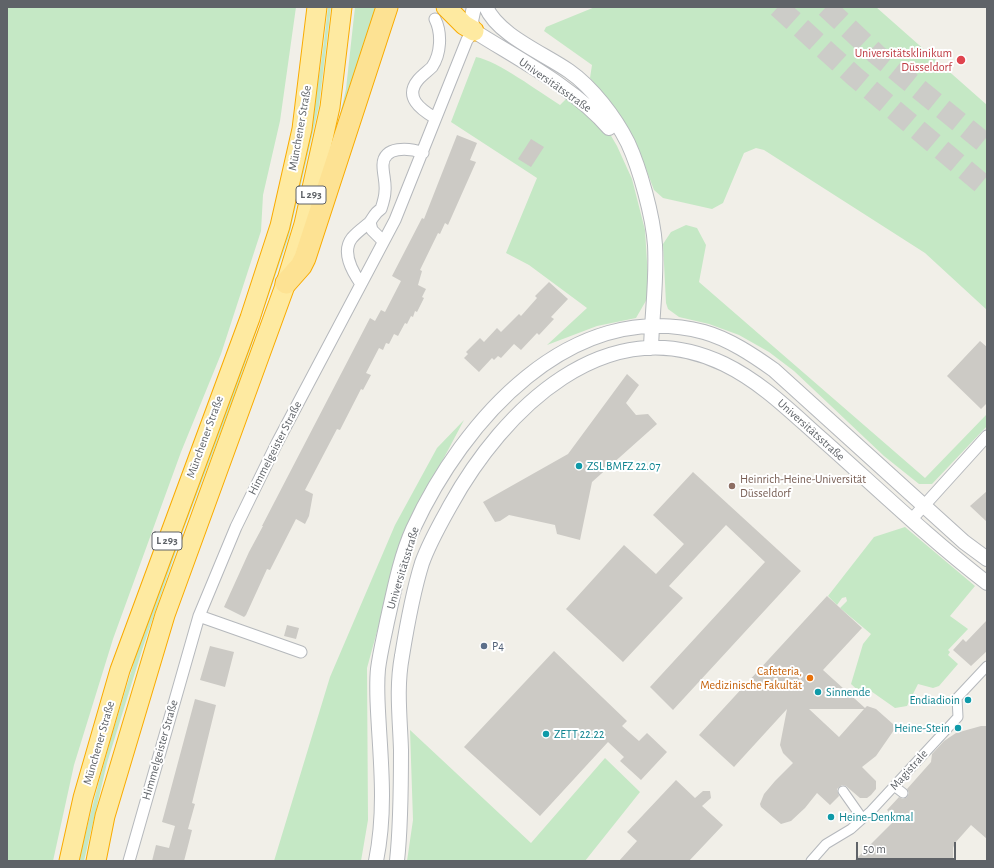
<!DOCTYPE html>
<meta charset="utf-8">
<style>
body{margin:0}
#map{position:relative;width:994px;height:868px;overflow:hidden;background:#f1efe8;font-family:"Alegreya Sans",sans-serif}
canvas{display:block}
.frame{position:absolute;inset:0;border:8px solid #5f6368;pointer-events:none}
.scale{position:absolute;left:856px;top:842px;width:100px;height:18px;box-sizing:border-box;border:2px solid #5f6368;border-top:0;padding-left:5px;font-size:12px;line-height:14px;white-space:nowrap;color:#5f6368;-webkit-text-stroke:3px #fff;paint-order:stroke}
</style>
<div id="map">
<canvas width="994" height="868"></canvas>
<div class="frame"></div>
<div class="scale">50 m</div>
</div>
<script>
const context = document.querySelector('canvas').getContext('2d');
context.lineJoin = 'round';
function paint(path, color) { context.fillStyle = color; context.fill(path, 'evenodd'); }
function trace(path, color, width, dash) { context.strokeStyle = color; context.lineWidth = width; context.lineCap = dash ? 'butt' : 'round'; context.setLineDash(dash || []); context.stroke(path); }
function write(font, color, halo, rows, align = 'center') {
  context.font = font + ' "Alegreya Sans",sans-serif'; context.lineWidth = 4; context.setLineDash([]); context.textBaseline = 'middle'; context.strokeStyle = halo; context.fillStyle = color; for (const [text, x, y, turn = 0] of rows) {
    context.save(); context.translate(x, y); context.rotate((+turn || 0) * Math.PI / 180); context.textAlign = isNaN(turn) ? turn : align; if (halo) context.strokeText(text, 0, 0); context.fillText(text, 0, 0); context.restore();
  }
}
paint(new Path2D(`
 M7 7H296L280 121 263 195 261 231 221 354 181 452 113 639 74 765 53 861H7Z
 M328 7H331L319 106 289 236 232 402 182 534 143 647 107 763 84 861H79C129 646 212 439 287 232 306 157 320 83 328 7Z
 M355 7H375L374 9 378 10 337 128 346 89Z
 M595 7H876L987 105V310L925 253 764 150 756 148 744 153 723 203 712 209 663 198 654 190 636 143 613 107 590 78 592 65 544 31 546 27Z
 M476 57C498 61 539 92 560 105L567 98 607 129 617 146 632 179 645 230 648 278 647 299 636 318 597 326 547 345 587 308 529 265 506 253 537 178 451 122Z
 M686 225 697 228 706 245 699 282 925 478 987 414V426L932 484H919L884 456 794 371 769 352 739 335 709 324 679 317 668 309 666 303 663 244 671 232Z
 M464 420 404 533 367 668 368 820 361 861H274L330 677 395 525 437 448Z
 M905 527 975 586 950 616 968 629 948 650 950 652 948 655 958 664 939 686 933 688 918 684 907 706 895 708 868 689 862 694 851 684 863 644 871 634 840 608 847 601 846 597 842 598 837 605 828 596 874 537Z
 M410 730 531 843 605 758 640 792 585 861H407L413 820Z`), '#c5e8c5');
paint(new Path2D(`
 M457 135 477 143 470 160 476 162 448 225 445 223 440 234 438 233 420 270 422 271 418 285 426 289 422 297 424 298 417 312 415 311 413 317 411 316 407 324 405 323 398 336 394 334 389 344 386 343 383 350 379 348 366 373 371 375 363 390 361 389 340 430 337 429 305 490 313 494 309 516 305 524 296 519 270 570 267 569 246 615 244 617 224 607 249 552 263 526H262L370 318 375 321 381 310 385 312 401 281 392 276 422 218 424 219Z
 M531 139 544 147 531 167 518 159Z
 M549 282 568 299 551 317 554 319 539 335 537 333 521 350 514 344 501 358 498 356 494 360 492 358 479 372 464 358 468 354 466 352 480 338 484 342 497 328 501 332 519 314 521 316 537 298 535 296Z
 M980 341 987 347V403L981 409 947 376Z
 M627 374 639 385 626 403 636 415 648 414 657 424 592 482 580 540 557 534 555 525 509 515 500 521 495 522 483 502 568 454Z
 M693 472 801 571 673 710 650 687 765 562 726 525 669 586 683 598 623 662 566 609 624 545 656 574 684 544 653 515Z
 M987 491V522L970 506Z
 M827 596 862 628 823 670 865 708 867 706 876 709 893 724 894 730 876 756 862 767 876 781V789L871 795 867 798H860L846 786 842 785 837 789 839 796 830 805 817 793 805 808 791 821 781 824 761 807 760 804 764 794 775 781 793 763 783 753 780 745 787 709 734 767 699 735ZM809 709H864L839 737Z
 M987 620V651L971 666 953 650 963 639 966 642Z
 M287 625 299 628 296 639 284 636Z
 M210 646 234 652 225 687 200 680Z
 M554 651 627 721 622 726 639 741 647 733 667 752 641 780 620 761 624 757 608 742 540 816 464 747Z
 M195 699 216 705 192 803 195 804 188 829 192 830 189 842 184 861H152L156 845 169 848 175 826 162 822Z
 M981 726H987V839L971 825 955 843 953 848V861H854L896 819 887 810 899 797 903 799 907 797 909 793 907 789 931 762 932 754 944 741 956 733Z
 M676 780 695 798 703 791H710L711 798 702 806 723 825 689 861H619L637 841 627 832Z`), '#cccac5');
trace(new Path2D(`
 M778 7 854 76 987 188
 M826 7 876 54 987 145`), '#ccccc8', 21, [21, 10]);
const pedestrian = new Path2D(`
 M894 786 903 793
 M843 791 862 818
 M811 861 826 844 851 829 871 811 958 717 957 698 987 666`);
const minor = new Path2D(`
 M435 118C420 109 404 97 418 80 422 75 428 71 432 67 441 54 442 33 435 19
 M370 222 372 230 383 241
 M361 284C352 271 341 252 352 238 357 232 363 228 369 223 373 219 374 213 381 209 383 203 385 197 385 191 386 183 383 174 383 166 382 145 410 148 423 153
 M911 520 987 436
 M199 616 301 652
 M129 861 199 616 236 527 277 443 395 220 467 40 474 31`);
const tertiary = new Path2D(`
 M474 7 471 21 474 31
 M486 7C498 35 543 53 569 71 592 87 615 117 628 143 640 169 653 216 655 245 657 280 652 314 651 348
 M474 31C518 59 575 88 609 128
 M376 861C385 817 382 774 379 729 378 709 376 689 378 669 380 653 384 637 387 622 394 591 400 558 413 529 463 421 570 297 704 332 729 339 753 355 774 370L964 542 987 559
 M397 861C401 824 401 787 401 750 400 718 396 688 402 656 407 625 413 592 422 563 429 543 440 524 450 506 503 410 606 307 724 364 763 383 792 413 824 441 878 489 930 539 987 583`);
const trunk = new Path2D(`
 M446 7 464 25 474 31
 M69 861 83 798 120 670 250 318 280 226 302 129 317 7
 M96 861 105 816 165 615 286 283 304 224 330 107 342 7`);
const motorway = new Path2D(`
 M286 283 301 266 305 258 387 7`);
trace(pedestrian, '#b5b8bc', 11);
trace(minor, '#b5b8bc', 13);
trace(tertiary, '#b5b8bc', 16);
trace(trunk, '#f9ab00', 21);
trace(motorway, '#f9ab00', 23);
trace(pedestrian, '#fff', 9);
trace(minor, '#fff', 11);
trace(tertiary, '#fff', 14);
trace(trunk, '#feeaa1', 19);
trace(motorway, '#fde293', 21);
for (const [x, y, r, color] of [
 [961,60,5,"#e0444e"],
 [579,466,4,"#0f9aa8"],
 [732,486,4,"#8d6e63"],
 [484,646,4,"#5c6f8a"],
 [810,678,4,"#e8710a"],
 [818,692,4,"#0f9aa8"],
 [968,700,4,"#0f9aa8"],
 [958,728,4,"#0f9aa8"],
 [546,734,4,"#0f9aa8"],
 [831,817,4,"#0f9aa8"]
]) { const dot = new Path2D(); dot.arc(x, y, r, 0, 2 * Math.PI); context.fillStyle = color; context.fill(dot); trace(dot, '#fff', 1.5); }
for (const [x, y, w] of [
 [311,195,30],
 [167,541,30]
]) { const box = new Path2D(); box.roundRect(x - w / 2, y - 9, w, 18, 3); context.fillStyle = '#fff'; context.fill(box); trace(box, '#5f6368', 1); }
write('bold 11px', '#5f6368', null, [
 ["L 293",311,195],
 ["L 293",167,541]
]);
write('12px', '#be3a42', '#fff', [
 ["Universitätsklinikum",952,53],
 ["Düsseldorf",952,67]
], 'right');
write('12px', '#5f6368', '#fff', [
 ["Universitätsstraße",555,85,35],
 ["Münchener Straße",300,128,-80],
 ["Universitätsstraße",811,430,42],
 ["Münchener Straße",205,437,-70],
 ["Himmelgeister Straße",275,448,-63],
 ["Universitätsstraße",403,568,-73],
 ["Münchener Straße",99,743,-74],
 ["Himmelgeister Straße",160,750,-74],
 ["Magistrale",909,770,-48]
]);
write('12px', '#0d838f', '#fff', [
 ["ZSL BMFZ 22.07",587,466],
 ["Sinnende",826,692],
 ["Endiadioin",960,700,"right"],
 ["Heine-Stein",950,728,"right"],
 ["ZETT 22.22",554,734],
 ["Heine-Denkmal",839,817]
], 'left');
write('12px', '#785e54', '#fff', [
 ["Heinrich-Heine-Universität",740,479],
 ["Düsseldorf",740,493]
], 'left');
write('12px', '#4e5e75', '#fff', [
 ["P4",492,646]
], 'left');
write('12px', '#c56008', '#fff', [
 ["Cafeteria,",802,671],
 ["Medizinische Fakultät",802,685]
], 'right');
</script>
